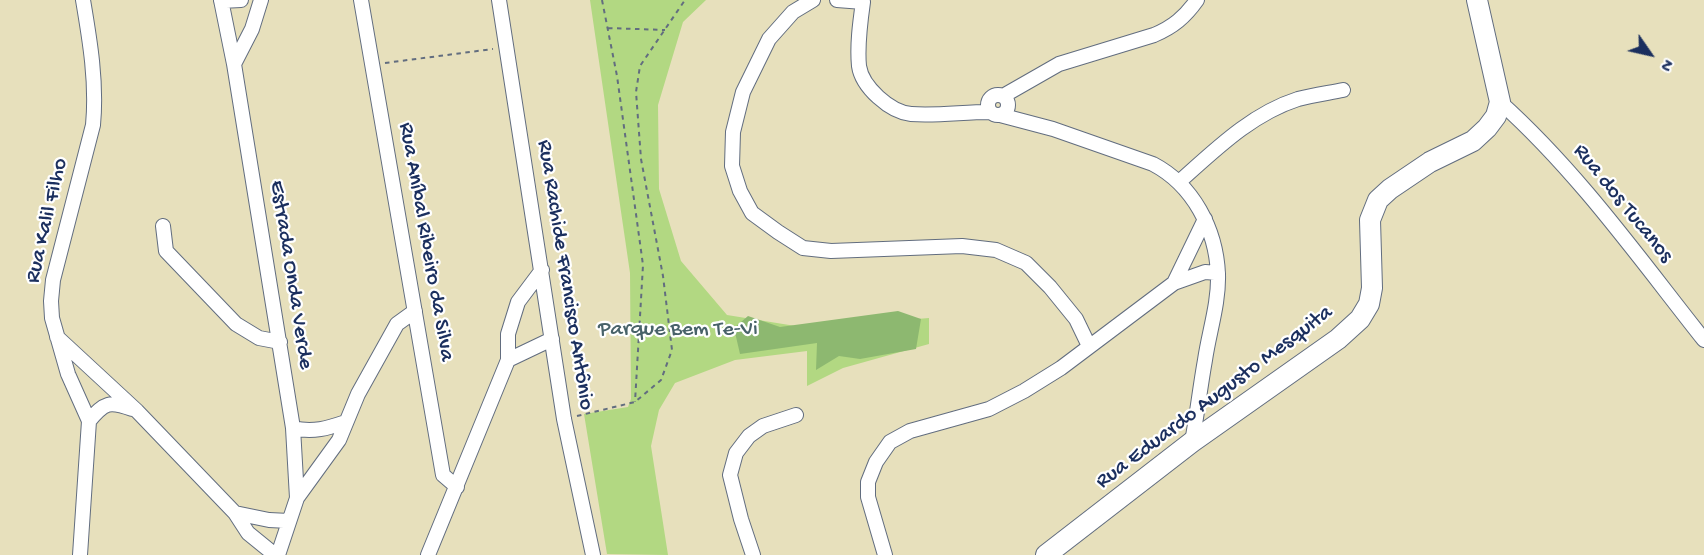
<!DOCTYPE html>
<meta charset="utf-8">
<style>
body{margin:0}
#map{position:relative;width:1704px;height:555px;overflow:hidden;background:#e7e0bc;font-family:"Gochi Hand",sans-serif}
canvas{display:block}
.north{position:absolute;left:1620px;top:24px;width:60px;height:60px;-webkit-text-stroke:4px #fff;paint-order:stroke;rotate:124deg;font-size:16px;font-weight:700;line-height:24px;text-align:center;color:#1b2f5e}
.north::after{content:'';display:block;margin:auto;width:21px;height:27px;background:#1b2f5e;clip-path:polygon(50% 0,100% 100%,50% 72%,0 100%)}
</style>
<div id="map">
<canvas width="1704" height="555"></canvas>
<div class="north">N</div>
</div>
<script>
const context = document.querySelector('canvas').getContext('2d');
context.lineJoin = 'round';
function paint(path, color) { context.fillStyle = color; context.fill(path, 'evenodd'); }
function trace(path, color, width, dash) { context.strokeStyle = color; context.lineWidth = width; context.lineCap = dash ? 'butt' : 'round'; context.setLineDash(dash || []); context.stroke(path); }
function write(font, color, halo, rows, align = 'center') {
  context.font = font + ' "Gochi Hand",sans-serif'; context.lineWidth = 4.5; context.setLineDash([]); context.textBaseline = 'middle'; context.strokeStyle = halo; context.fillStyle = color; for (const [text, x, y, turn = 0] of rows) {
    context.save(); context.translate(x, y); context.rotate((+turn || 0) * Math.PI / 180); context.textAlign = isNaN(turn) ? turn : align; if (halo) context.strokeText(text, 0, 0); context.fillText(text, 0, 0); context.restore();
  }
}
paint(new Path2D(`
 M590 0H706L683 22 658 105 659 189 681 261 727 315 808 328 929 318V344L843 368 807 386V351L735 360 675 383 659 410 651 446 668 555 607 554 584 414 628 407 631 399 630 273Z`), '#b2d882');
paint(new Path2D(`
 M898 311 921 319 916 349 860 359 839 356 816 370 817 343 740 354 734 328 748 316 780 327Z`), '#8db870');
const street = new Path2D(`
 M221 0 234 64 293 428 297 498 278 555
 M361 0 443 475 457 487
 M499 0 564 419 593 555
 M813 0 793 12 769 39 743 92 733 132 732 166 740 191 752 213 778 232 803 248 831 251 962 246 996 250 1026 263 1050 287 1076 319 1089 346
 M837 0 863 2
 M221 1 241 0
 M863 2C860 23 857 45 859 66 862 87 890 112 911 114 936 116 964 112 989 112
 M234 64 252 29 261 0
 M988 105a10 10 0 1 1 20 0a10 10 0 1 1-20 0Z
 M1003 96 1059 64 1154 35C1173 27 1185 17 1197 0
 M1500 102C1578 172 1639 258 1704 340
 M1000 115 1053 129 1153 164C1193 185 1216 229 1218 274 1219 303 1209 332 1205 360 1200 388 1197 415 1192 442
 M1179 182C1215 150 1251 114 1298 99 1312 95 1328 93 1343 90
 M163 226 166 251 236 324 259 338 280 342
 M542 270 518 302 508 334V360L552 339
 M1174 283 1205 219
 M57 337 137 411 235 513 248 533 275 555
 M89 421C105 402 109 401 132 409
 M293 428C313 433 328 428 346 422
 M297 498 339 440 358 394 397 324 415 311
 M235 513 269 520 289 521
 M80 555 89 421 68 374 52 318 51 301 53 280 93 125C97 83 90 41 83 0
 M428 555 508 360
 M753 555 741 519 730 475 736 453 749 436 763 426 796 415
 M885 555 868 497V482L876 462 890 442 910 431 989 409 1024 391 1061 368 1174 283 1205 272 1218 273`);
const secondary = new Path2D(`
 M1046 555 1192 442 1338 339 1360 319 1369 304 1372 288 1370 220 1378 200 1390 189 1430 162 1473 141 1487 128 1496 116 1500 102 1477 0`);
trace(street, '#626d7f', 16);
trace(secondary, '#626d7f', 22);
trace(new Path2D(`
 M602 0 617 76 643 265 635 402
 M608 28 665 30
 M385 63 493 49
 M577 416 635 402 661 380 672 350 663 276 641 159 636 92 640 66 685 0`), '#626d7f', 2, [4.5, 4.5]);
trace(street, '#fff', 14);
trace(secondary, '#fff', 20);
write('22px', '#1b2f5e', '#fff', [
 ["Rua dos Tucanos",1622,204,51],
 ["Rua Kalil Filho",48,221,-77],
 ["Rua Aníbal Ribeiro da Silva",425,242,80],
 ["Estrada Onda Verde",290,275,81],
 ["Rua Rachide Francisco Antônio",564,275,81],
 ["Rua Eduardo Augusto Mesquita",1215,398,-37]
]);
write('22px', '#486269', '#fff', [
 ["Parque Bem Te-Vi",678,331]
]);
</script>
